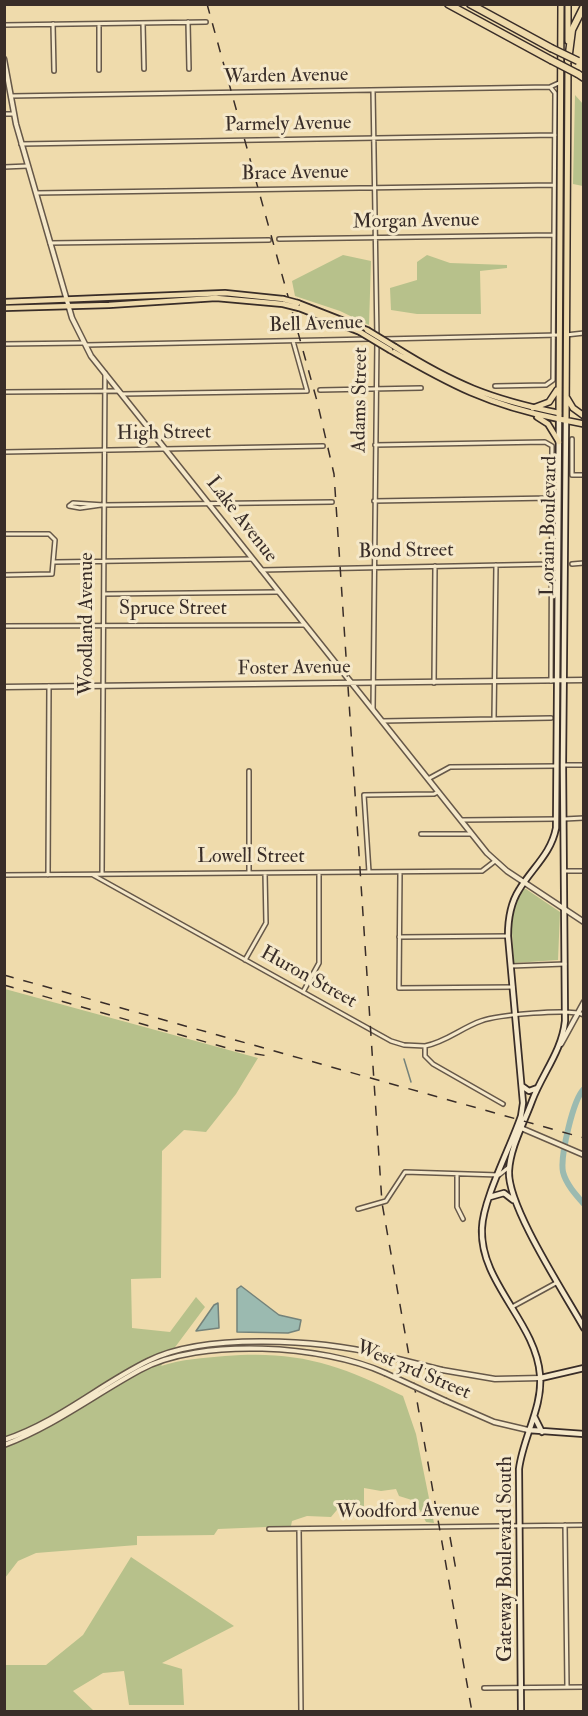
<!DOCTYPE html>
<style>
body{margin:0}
#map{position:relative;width:588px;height:1716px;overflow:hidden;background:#efdbac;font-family:"IM FELL Double Pica",serif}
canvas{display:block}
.frame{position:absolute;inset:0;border:6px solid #392d28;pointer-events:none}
</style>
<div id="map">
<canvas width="588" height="1716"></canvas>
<div class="frame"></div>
</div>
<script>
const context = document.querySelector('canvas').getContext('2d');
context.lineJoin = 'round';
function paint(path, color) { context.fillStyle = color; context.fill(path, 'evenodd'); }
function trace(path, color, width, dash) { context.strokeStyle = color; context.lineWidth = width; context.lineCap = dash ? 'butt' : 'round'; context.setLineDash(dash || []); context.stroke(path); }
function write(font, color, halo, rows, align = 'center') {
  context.font = font + ' "IM FELL Double Pica",serif'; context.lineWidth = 6; context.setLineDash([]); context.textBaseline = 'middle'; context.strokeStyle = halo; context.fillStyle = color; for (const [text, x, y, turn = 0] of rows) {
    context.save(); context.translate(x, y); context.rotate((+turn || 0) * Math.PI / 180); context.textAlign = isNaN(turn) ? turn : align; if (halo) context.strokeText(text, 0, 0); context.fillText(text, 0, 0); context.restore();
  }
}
paint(new Path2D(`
 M575 95 583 104V186L573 184Z
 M343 255 371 261 369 325 340 311 295 296 292 281Z
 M427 255 450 263 507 265V268L480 271 481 314H417L391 310 390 288 417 280V262Z
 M522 889H526L560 912 558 960 514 963 511 918Z
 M5 989 258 1058 236 1094 206 1132 184 1130 162 1151 161 1278 131 1279 132 1328 170 1332 196 1297 205 1307 161 1366C182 1359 203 1358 225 1356 296 1350 339 1364 403 1396L416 1434 434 1523 426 1522 415 1501 399 1496 396 1489 381 1491 364 1488V1507L350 1500 341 1505 331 1517 307 1516 292 1521 291 1526 218 1529 214 1535 137 1536V1545L36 1553 18 1561 5 1578Z
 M131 1557 234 1626 162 1663 182 1669 184 1705H129L124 1671 103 1673 73 1691 94 1711H5V1665H46L83 1635Z`), '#b7c18b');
const water = new Path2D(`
 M241 1286 279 1315 301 1320 299 1330 288 1333 237 1332V1289Z
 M218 1303 219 1328 196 1331 214 1305Z`);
paint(water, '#9bbab0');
trace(water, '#74827a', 1.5);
trace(new Path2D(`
 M404 1059 411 1082`), '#74827a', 1.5);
trace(new Path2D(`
 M584 1089C573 1099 560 1157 563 1172 566 1184 576 1195 584 1204`), '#9bbab0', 6);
const minor = new Path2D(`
 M188 22 189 69
 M143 23 144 69
 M53 24 54 71
 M99 24V70
 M4 25 206 22
 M11 96 550 87 561 82
 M4 114H13
 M21 144 555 135
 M4 167 28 166
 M36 193 554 185
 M279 239 554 235
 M50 243 269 240
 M566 335 584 333
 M383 339 559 335
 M4 344 83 343
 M86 345 370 339
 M495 386 546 385 553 380 555 93 551 88
 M320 390 421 388
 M4 392 119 391
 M122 394 307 391 293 341
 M572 439V475H584
 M375 445 545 442 552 446 551 681
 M4 452 323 446
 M374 501 552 498
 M101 505 80 508 69 506 73 503 104 505 332 502
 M4 534H49L55 540 52 574 4 575
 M55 562 252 559
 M572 564 584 563
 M261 570 552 564
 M104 594 278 592
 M4 626 305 625
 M434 683 435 566
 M373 709 377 339 373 90
 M494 719 496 565
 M382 721 551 718
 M563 765H584
 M428 779 450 767 556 766
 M564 819 584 818
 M462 820 556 819
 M421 834H471
 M564 871H584
 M369 872 364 795 434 794 438 792
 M400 872 399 988 513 987
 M249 873V771
 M102 874 105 373
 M4 875 482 871 495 861
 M48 875 49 686
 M93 875 391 1041 404 1045 425 1046V1056L433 1064 503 1104
 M399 937 508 936
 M245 960 266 923 265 873
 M511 966 565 964
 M303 992 319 963V873
 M425 1046C446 1042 461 1028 481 1021 497 1015 570 1008 584 1015
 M457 1174V1207L463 1219
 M358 1209 386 1201 405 1172 499 1175 509 1167
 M512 1307 556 1283
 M565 1525 567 1687
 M269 1529 584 1525
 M299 1529 301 1712
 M484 1688 584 1687`);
const tertiary = new Path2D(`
 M4 59 16 124 72 318 91 356 487 853 507 871 584 922
 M4 687 584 680
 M561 1044 584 1002
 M521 1128 584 1155
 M442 1370 495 1379 541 1378
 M446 1401 494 1422 528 1430
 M4 1440C58 1422 99 1385 148 1361 205 1332 321 1340 382 1355
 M4 1445C54 1426 94 1395 140 1370 200 1337 324 1345 385 1373`);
const secondary = new Path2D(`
 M566 421 563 765 565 1021C562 1051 542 1074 532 1101 524 1123 510 1148 509 1171 507 1206 565 1294 584 1328
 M522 1086 529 1091 537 1088
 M490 1197 504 1193 513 1200
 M541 1378 584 1368
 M534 1416 542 1432
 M528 1430 584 1434
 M521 1712 519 1469C523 1437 543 1407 540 1375 536 1322 479 1282 482 1228 483 1199 511 1146 521 1116L523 1103 508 936C508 919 510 904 519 890 532 868 551 854 556 828L559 419`);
const primary = new Path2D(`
 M4 302 225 293 283 299
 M298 303 367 330
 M4 308 109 305 216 298 283 304
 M299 308 360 332
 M395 347C454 384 490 399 559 413
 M390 350C451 385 488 405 559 419
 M537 417 548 424 559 442`);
const trunk = new Path2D(`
 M561 4 559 419 584 424
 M568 41V4
 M567 398 573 408 584 416
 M533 408 549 402 557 390
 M566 421 568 65`);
const motorway = new Path2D(`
 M448 4 551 60
 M470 4 551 48
 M568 61 572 30 584 6
 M578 74 584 78`);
trace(minor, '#665849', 6);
trace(tertiary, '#665849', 7);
trace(secondary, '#392d28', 8);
trace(primary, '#392d28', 8);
trace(trunk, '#392d28', 8);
trace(motorway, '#392d28', 9);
trace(minor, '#f5e8c9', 3);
trace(tertiary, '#f5e8c9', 4);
trace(secondary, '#f5e8c9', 4.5);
trace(primary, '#efdbac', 4.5);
trace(trunk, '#efdbac', 5);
trace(motorway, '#efdbac', 6);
trace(new Path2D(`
 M207 4 317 401 334 474 382 1203 472 1712
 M4 975 584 1138
 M4 985 234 1050 268 1056
 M450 1537 456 1570`), '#392d28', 1.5, [10, 10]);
const tertiaryBridge = new Path2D(`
 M382 1355 442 1370
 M385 1373 446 1401`);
const primaryBridge = new Path2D(`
 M283 299 298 303
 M283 304 299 308
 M367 330 395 347
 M360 332 390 350`);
const motorwayBridge = new Path2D(`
 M551 48 578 61
 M551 60 578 74`);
trace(tertiaryBridge, '#665849', 7, []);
trace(primaryBridge, '#392d28', 8, []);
trace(motorwayBridge, '#392d28', 9, []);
trace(tertiaryBridge, '#f5e8c9', 4);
trace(primaryBridge, '#efdbac', 4.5);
trace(motorwayBridge, '#efdbac', 6);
write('20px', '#392d28', '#f5e8c9', [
 ["Warden Avenue",286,77,-1],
 ["Parmely Avenue",288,125,-1],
 ["Brace Avenue",295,174,-1],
 ["Morgan Avenue",416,222,-1],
 ["Bell Avenue",316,325,-2],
 ["Adams Street",361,400,-89],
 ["High Street",164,434,-1],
 ["Lake Avenue",241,520,52],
 ["Lorain Boulevard",550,526,-89],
 ["Bond Street",406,552,-1],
 ["Spruce Street",173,610],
 ["Woodland Avenue",88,624,-90],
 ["Foster Avenue",294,669,-1],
 ["Lowell Street",251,858],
 ["Huron Street",308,978,29],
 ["West 3rd Street",413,1371,23],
 ["Woodford Avenue",408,1512,-1],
 ["Gateway Boulevard South",507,1559,-90]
]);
</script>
